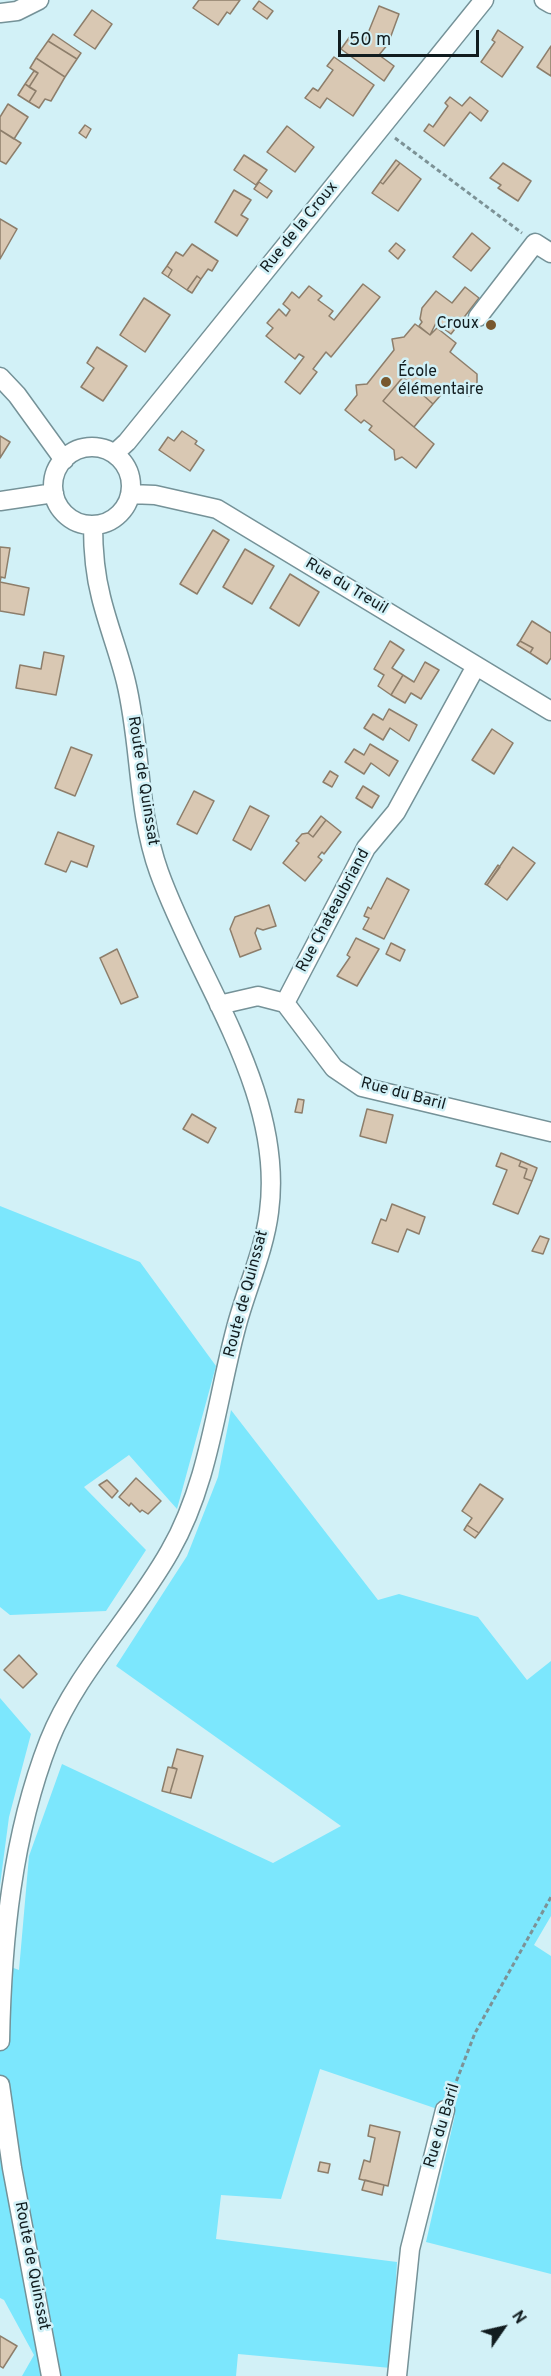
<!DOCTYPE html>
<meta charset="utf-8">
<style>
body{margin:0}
#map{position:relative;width:551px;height:2376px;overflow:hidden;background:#d2f1f7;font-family:Overpass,sans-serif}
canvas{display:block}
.north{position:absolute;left:473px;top:2298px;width:60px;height:60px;-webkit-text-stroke:4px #d2f1f7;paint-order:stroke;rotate:56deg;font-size:16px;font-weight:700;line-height:24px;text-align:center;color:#111c1f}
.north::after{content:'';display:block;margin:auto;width:21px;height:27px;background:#111c1f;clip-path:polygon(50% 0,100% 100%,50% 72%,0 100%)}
.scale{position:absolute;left:338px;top:30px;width:141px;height:27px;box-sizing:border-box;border:3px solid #111c1f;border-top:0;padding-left:8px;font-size:18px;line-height:21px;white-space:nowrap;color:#111c1f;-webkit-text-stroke:4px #d2f1f7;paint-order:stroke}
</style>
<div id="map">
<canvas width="551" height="2376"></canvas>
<div class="north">N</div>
<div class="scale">50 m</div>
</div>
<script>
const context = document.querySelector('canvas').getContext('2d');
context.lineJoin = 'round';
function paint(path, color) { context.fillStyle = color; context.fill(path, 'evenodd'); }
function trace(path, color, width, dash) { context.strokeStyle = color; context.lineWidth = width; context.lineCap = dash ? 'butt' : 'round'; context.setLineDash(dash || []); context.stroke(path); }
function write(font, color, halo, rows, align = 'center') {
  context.font = font + ' Overpass,sans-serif'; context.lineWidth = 5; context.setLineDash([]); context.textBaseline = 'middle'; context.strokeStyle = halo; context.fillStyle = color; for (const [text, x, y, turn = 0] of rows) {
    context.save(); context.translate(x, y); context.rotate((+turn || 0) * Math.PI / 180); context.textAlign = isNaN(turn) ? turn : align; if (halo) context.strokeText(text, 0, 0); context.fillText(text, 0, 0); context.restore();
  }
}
paint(new Path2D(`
 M0 1206 140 1262 216 1366 177 1509 129 1455 84 1487 146 1550 106 1611 10 1615 0 1607Z
 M231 1410 378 1600 399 1594 478 1617 527 1680 551 1661V1916L534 1945 551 1956V2274L426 2242 455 2115 320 2069 281 2199 221 2195 216 2239 397 2262 391 2368 238 2354 236 2376H22L34 2355 4 2300 0 2298V1963L19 1970 29 1856 62 1764 273 1863 341 1826 116 1666 187 1556 218 1477Z
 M0 1698 31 1734 9 1817 0 1885Z`), '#7ce7fd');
const building = new Path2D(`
 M199 0H240L230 14 227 12 218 25 193 8Z
 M259 1 273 11 267 19 253 9Z
 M379 6 399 14 388 44 379 55 394 66 384 81 341 49 351 35 364 43Z
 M92 10 112 24 95 49 74 35Z
 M498 30 523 47 502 77 481 62 495 42 492 40Z
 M53 34 81 53 77 59 48 41Z
 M48 41 77 59 65 77 36 58Z
 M551 46V76L537 67Z
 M334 57 374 85 353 116 327 98 320 108 305 98 313 88 318 91 333 70 327 66Z
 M36 58 65 77 51 101 45 99 39 108 29 102 36 91 29 87 38 73 30 68Z
 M34 71 38 73 29 87 25 84Z
 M25 84 36 91 29 102 18 95Z
 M450 97 462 106 470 97 488 111 481 121 470 112 444 146 424 131 429 124 433 127 448 106 445 103Z
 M8 104 28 117 14 139 0 130V117Z
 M85 125 91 129 86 138 79 133Z
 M287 126 314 147 295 172 267 152Z
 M0 130 21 143 6 164 0 161Z
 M244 155 267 170 256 185 234 170Z
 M396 160 400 163 383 184 380 182Z
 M400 163 421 179 398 211 372 193 380 182 383 184Z
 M503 163 531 181 518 201 498 188 501 185 490 178Z
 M259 182 272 191 267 198 254 189Z
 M234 190 251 200 241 215 248 219 237 236 215 222Z
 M0 219 17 229 0 259Z
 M472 233 490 248 471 271 453 257Z
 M396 243 405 250 398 259 389 251Z
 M192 244 218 261 212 271 208 269 201 279 197 276 187 290 168 277 172 270 167 266 176 252 183 256Z
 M167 266 172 270 168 277 162 273Z
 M197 276 201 279 192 293 187 290Z
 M363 284 380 297 331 357 326 352 313 369 317 372 300 394 285 382 304 357 299 354 295 359 266 336 273 328 267 323 279 309 286 316 290 310 283 304 292 292 299 298 309 286 322 296 318 300 333 311 329 316 334 320Z
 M465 287 479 298 451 334 436 323 430 335 419 326 422 322 420 319 422 308 436 291 452 303Z
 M144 298 170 315 145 352 120 335Z
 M415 324 430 335 437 328 456 343 450 352 477 374V385L469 396 452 382 433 404 403 377 383 401 434 444 416 468 402 457 395 460 394 450 369 430 372 426 364 420 361 423 345 410 357 395 356 385 367 384 394 350 392 339 404 337Z
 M97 347 127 366 103 401 81 387 94 368 87 363Z
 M403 377 433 404 414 427 383 401Z
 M182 431 197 441 195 444 204 450 190 471 159 450 168 437 174 441Z
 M0 436 10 442 0 458Z
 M213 530 229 540 197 594 180 584Z
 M0 547 10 548 5 578 1 577 0 582 29 588 24 615 0 611Z
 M245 549 274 566 252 604 223 587Z
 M290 574 319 592 299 626 270 608Z
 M532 621 551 633V658L547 664 530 653 533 648 520 641Z
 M390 641 404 650 392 668 403 675 391 695 378 686 384 675 374 669Z
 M520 641 533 648 530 653 517 645Z
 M44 652 64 656 56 695 16 688 20 665 41 669Z
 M425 662 439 670 421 699 411 693 405 703 391 695 403 675 414 682Z
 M389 709 417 725 409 741 390 728 383 740 364 728 373 714 383 720Z
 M492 729 513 743 494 774 472 760Z
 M370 744 398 761 389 776 371 763 364 774 345 762 354 749 364 755Z
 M71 747 92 755 75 796 55 788Z
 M330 771 338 776 332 787 323 782Z
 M363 786 379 796 372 808 356 798Z
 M194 791 214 801 197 834 177 824Z
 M250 806 269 816 251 850 233 840Z
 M321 816 326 820 313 837 308 833Z
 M326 820 341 832 324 854 322 852 318 857 322 860 305 881 283 863 299 843 296 841 302 834 308 833 313 837Z
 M58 832 94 846 87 867 71 861 66 872 45 864Z
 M513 847 535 863 507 900 487 885Z
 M498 865 500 867 487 885 485 884Z
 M387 878 409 890 384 939 363 929 369 918 364 916 368 907 371 909Z
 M269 905 276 926 263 930 257 928 255 933 261 949 240 957 230 929 235 917Z
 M356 938 379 949 357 986 337 976 350 957 347 955Z
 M391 943 405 950 400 961 386 954Z
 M117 949 138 997 121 1004 100 958Z
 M298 1099 304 1100 302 1113 295 1112Z
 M367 1109 393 1115 386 1143 360 1136Z
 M192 1114 216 1128 208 1143 183 1129Z
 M501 1153 521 1161 519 1166 527 1169 524 1178 532 1181 518 1214 493 1204 507 1170 496 1166Z
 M521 1161 537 1168 532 1181 524 1178 527 1169 519 1166Z
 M392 1204 425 1217 419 1234 407 1229 398 1252 372 1243 381 1219 386 1221Z
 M540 1236 549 1239 543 1254 532 1251Z
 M136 1478 161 1501 148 1514 142 1510 140 1512 131 1503 129 1506 119 1497Z
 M107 1480 118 1491 112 1498 99 1485Z
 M480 1484 503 1499 479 1533 467 1525 472 1518 462 1511Z
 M467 1525 479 1533 475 1538 464 1530Z
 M19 1655 37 1674 23 1688 4 1670Z
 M177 1749 203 1756 191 1798 170 1793 177 1769 172 1767Z
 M168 1767 177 1769 170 1793 162 1791Z
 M370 2125 400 2132 388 2186 359 2179 364 2160 370 2162 375 2138 368 2136Z
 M320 2162 330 2164 328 2173 318 2171Z
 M365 2180 384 2185 382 2195 362 2190Z
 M0 2336 17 2346 3 2368 0 2366Z`);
paint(building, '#d9c8b3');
trace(building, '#8d7e6b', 1.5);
const street = new Path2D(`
 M544 0 551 4
 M0 13 17 11 39 0
 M478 317 535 243 551 253
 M0 377 17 395 64 460
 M53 486a39 39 0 1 1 78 0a39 39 0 1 1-78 0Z
 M114 454 127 442 191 363 484 0
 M130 494 155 495 217 509 551 711
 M0 501 54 493
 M285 1003 366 848 396 812 476 666
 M219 1005 258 996 285 1003 334 1068 362 1087 551 1132
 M0 2041C2 1940 12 1836 49 1741 77 1671 133 1617 170 1551 209 1483 216 1403 236 1328 246 1289 264 1252 269 1212 285 1092 198 981 159 872 137 811 141 744 126 682 119 653 108 626 101 597 95 574 93 549 93 525
 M0 2085 12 2168 51 2376
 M397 2376 410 2249 445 2110`);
trace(street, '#759298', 21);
trace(new Path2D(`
 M395 138 522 233
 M451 2095 475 2033 551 1897`), '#7c9296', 3, [4.5, 3]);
trace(street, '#fff', 18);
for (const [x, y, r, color] of [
 [491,325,6,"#78582e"],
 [386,382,6,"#78582e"]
]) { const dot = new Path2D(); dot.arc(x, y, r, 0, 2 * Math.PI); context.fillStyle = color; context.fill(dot); trace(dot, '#d2f1f7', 2); }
write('16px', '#111c1f', '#d2f1f7', [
 ["Rue de la Croux",300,228,-51],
 ["Rue du Treuil",346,587,31],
 ["Route de Quinssat",142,781,81],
 ["Rue Chateaubriand",334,911,-62],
 ["Rue du Baril",403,1095,15],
 ["Route de Quinssat",247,1294,-75],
 ["Rue du Baril",443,2126,-73],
 ["Route de Quinssat",31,2266,79]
]);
write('16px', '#111c1f', '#d2f1f7', [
 ["Croux",479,325],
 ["École",398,373,"left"],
 ["élémentaire",398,391,"left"]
], 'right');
</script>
